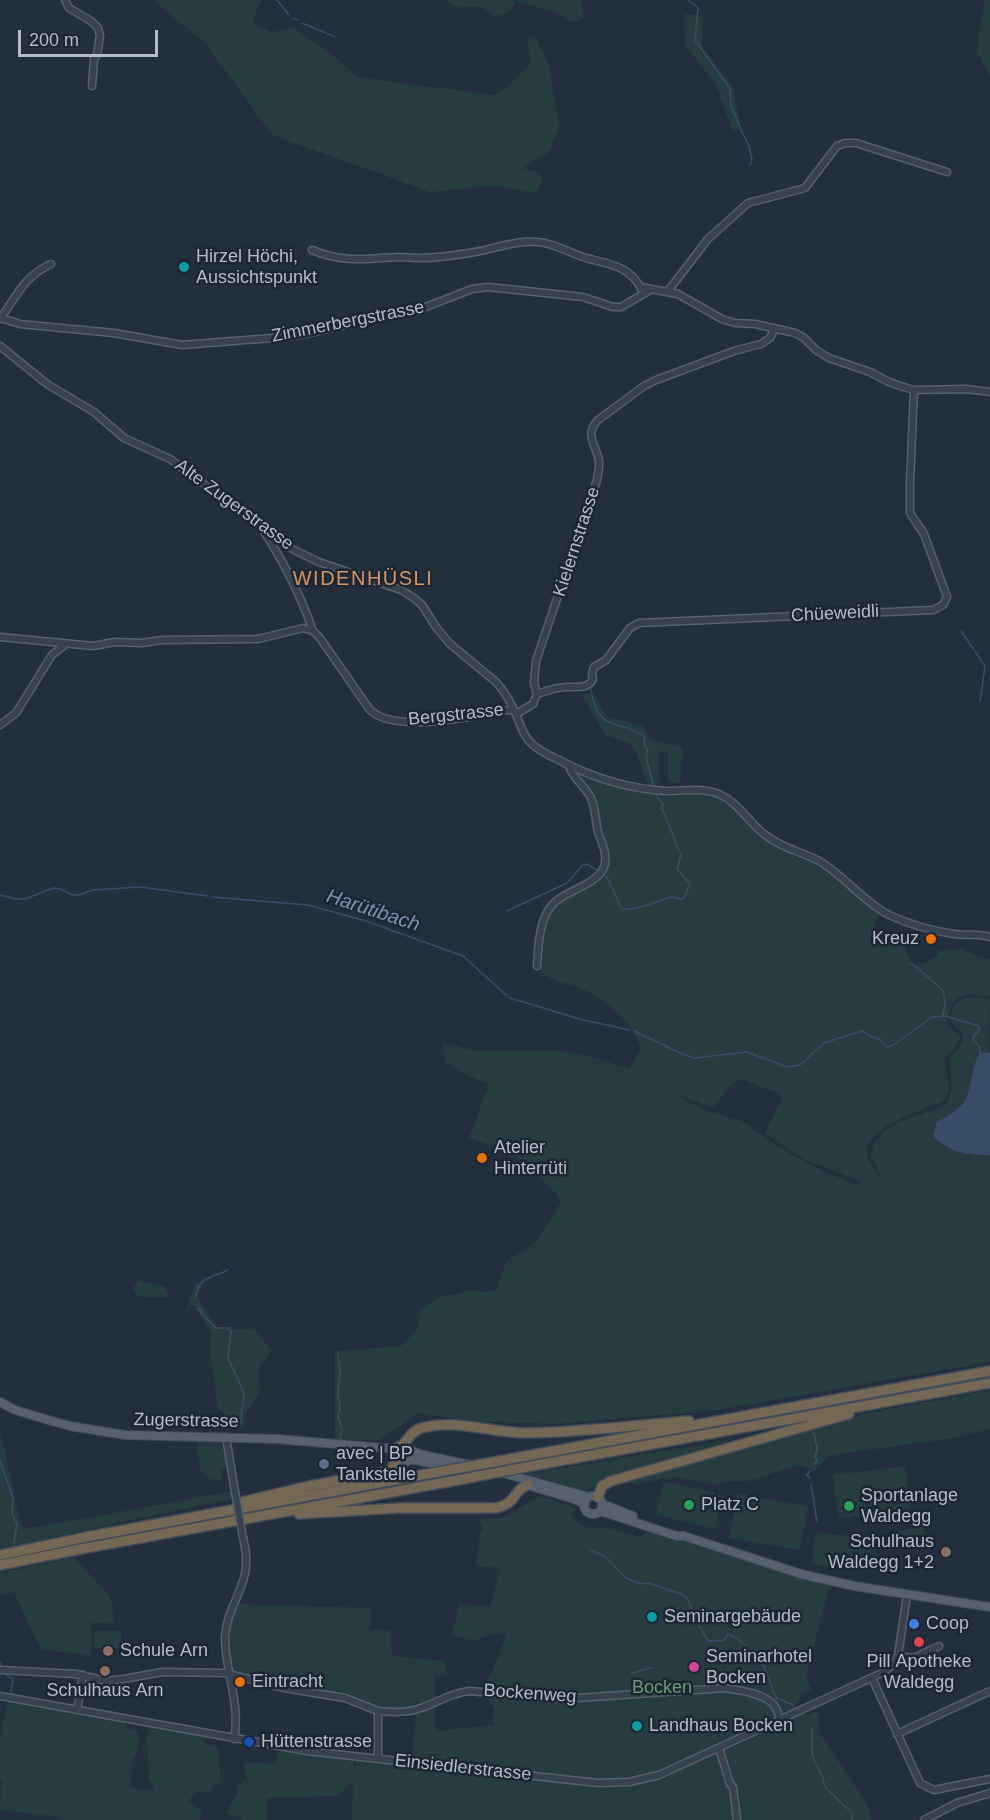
<!DOCTYPE html>
<meta charset="utf-8">
<style>
body{margin:0}
#map{position:relative;width:990px;height:1820px;overflow:hidden;background:#242f3e;font-family:Helvetica,sans-serif}
canvas{display:block}
.scale{position:absolute;left:18px;top:30px;width:140px;height:27px;box-sizing:border-box;border:3px solid #b4bcc9;border-top:0;padding-left:8px;font-size:18px;line-height:21px;white-space:nowrap;color:#b4bcc9;-webkit-text-stroke:4px #1d2633;paint-order:stroke}
</style>
<div id="map">
<canvas width="990" height="1820"></canvas>
<div class="scale">200 m</div>
</div>
<script>
const context = document.querySelector('canvas').getContext('2d');
context.lineJoin = 'round';
function paint(path, color) { context.fillStyle = color; context.fill(path, 'evenodd'); }
function trace(path, color, width, dash) { context.strokeStyle = color; context.lineWidth = width; context.lineCap = dash ? 'butt' : 'round'; context.setLineDash(dash || []); context.stroke(path); }
function write(font, color, halo, rows, align = 'center') {
  context.font = font + ' Helvetica,sans-serif'; context.lineWidth = 5; context.setLineDash([]); context.textBaseline = 'middle'; context.strokeStyle = halo; context.fillStyle = color; for (const [text, x, y, turn = 0] of rows) {
    context.save(); context.translate(x, y); context.rotate((+turn || 0) * Math.PI / 180); context.textAlign = isNaN(turn) ? turn : align; if (halo) context.strokeText(text, 0, 0); context.fillText(text, 0, 0); context.restore();
  }
}
paint(new Path2D(`
 M153 0H263L260 2 252 24 273 32 293 27 338 59 357 77 494 95 504 89 531 63 527 35 536 38 549 65 559 128 549 152 522 168 539 173 543 180 536 193 494 186 430 192 272 135 206 44Z
 M445 0H582L581 6 584 12 583 17 579 21H570L557 13 516 1C509 12 508 15 494 16 479 0 470 11 454 5 451 4 448 2 445 0Z
 M984 0H990V75L977 53Z
 M684 14 703 16 702 47 733 87 741 128 733 132 716 85 685 45Z
 M581 694H593L608 717 643 726 650 739 683 747 680 783 668 782V753L658 752 660 782 649 787 632 744 605 735Z
 M575 772C605 786 637 793 670 795 683 796 705 792 716 797 731 802 751 826 760 838L825 869 879 911 873 928 901 937 913 968 937 956 938 951 962 948 973 955 990 959V996C957 993 954 991 946 1025L960 1036 958 1044 944 1058 949 1087 944 1101C924 1109 867 1126 867 1152 867 1160 875 1171 879 1178L882 1177 871 1156 873 1145 882 1134 897 1123 945 1105 949 1100 952 1087 950 1059C956 1049 967 1045 962 1031 953 1025 949 1024 952 1012 959 992 972 998 990 998L989 1053 980 1052C971 1067 973 1083 966 1098 961 1109 947 1116 937 1122L969 1155H990V1362L717 1410 556 1424 470 1421 419 1413 380 1440H335V1351L401 1346C415 1333 420 1327 420 1309L442 1296 458 1294 467 1290 486 1292 497 1289 507 1260 527 1249 538 1239 561 1202 555 1192 508 1151 469 1138 489 1084 471 1077 445 1062 443 1042 474 1051H563L590 1056 629 1069 641 1048C632 1026 622 1014 602 1001 595 995 586 990 577 987 563 982 543 980 538 964L544 928 550 911 560 901 598 881 604 872 608 857 595 803 583 782ZM740 1079 776 1092 782 1098 765 1134 807 1161 861 1181 860 1185 851 1183 816 1168 775 1145 744 1122 708 1111 683 1100 678 1094 712 1108 733 1083Z
 M139 1280 165 1287 169 1298C158 1297 148 1298 137 1296L133 1288Z
 M195 1283 201 1286 197 1298 219 1329H254L272 1351 259 1366 260 1394 245 1413 244 1427 237 1429 218 1408 210 1351 211 1332 193 1305 185 1315Z
 M990 1390V1429L954 1438 830 1455 814 1470 799 1465 748 1481H730L715 1485 678 1477 661 1479 634 1485 628 1480 862 1414Z
 M0 1431 22 1529 131 1510 231 1491 233 1499 135 1519 0 1550Z
 M197 1439C225 1442 221 1440 227 1467L220 1470 222 1479C196 1485 198 1458 197 1439Z
 M734 1439 607 1477 598 1485 585 1491 526 1474Z
 M905 1466 910 1510 839 1519 833 1475Z
 M664 1481 723 1495 715 1529 656 1515Z
 M737 1493 808 1506 800 1550 729 1538Z
 M541 1496 575 1508 571 1515 579 1524 592 1529 602 1527 640 1537 649 1531 783 1568 831 1579 806 1678 812 1691 802 1693 796 1704 797 1710 636 1780 593 1781 412 1758 416 1710C381 1711 348 1702 314 1694 287 1688 258 1682 233 1671L229 1633 236 1604 371 1608 370 1630H390L392 1656 445 1661 447 1676 435 1675V1731L494 1725V1709L483 1691 500 1654 506 1633 491 1635 476 1641 452 1636 459 1604 490 1606 501 1568 476 1566 480 1534 483 1528 480 1520 503 1517Z
 M923 1526 927 1544 896 1551 893 1533Z
 M815 1532 877 1539 874 1572 812 1565Z
 M73 1557 110 1596 115 1622 91 1623V1655L42 1650 32 1632 14 1592 0 1595V1573Z
 M94 1631H121V1648H94Z
 M10 1701 51 1708 72 1714 74 1712 125 1721V1725L128 1729 138 1731V1749L131 1766 133 1767 129 1785 138 1790H154L153 1782H149L147 1738 149 1728 153 1726 201 1734 205 1744 218 1747 221 1782 215 1785 209 1794 199 1790 188 1801 202 1811 200 1820H65L58 1819 59 1817 0 1810 2 1780H0V1742L7 1703Z
 M802 1710 807 1715 818 1711 819 1732 867 1804 871 1820H352L353 1781 339 1796 266 1798V1820H241V1818L226 1814 238 1791 236 1787 247 1779 244 1762 276 1764 279 1752 282 1749 351 1758 354 1760V1773L357 1759 575 1781 636 1783Z`), '#263c3f');
paint(new Path2D(`
 M980 1052 990 1053V1155C969 1155 947 1153 933 1135L937 1122C947 1116 961 1109 966 1098 973 1083 971 1066 980 1052Z`), '#394c67');
trace(new Path2D(`
 M277 0 289 15
 M688 0 698 8 695 40 730 89 731 105 741 130 749 146 752 160 750 165
 M292 18 297 20
 M302 23 335 37
 M961 631 985 666 980 702
 M591 690C598 735 620 718 645 737L644 746 648 750 646 757 654 787
 M12 713 26 690
 M604 876 608 879 622 910 641 907 671 897 681 899 684 898 690 884 677 869 681 855 662 809 663 805 656 795
 M0 895 16 899H25L53 888 60 889 73 895H79L92 890 140 887 208 896
 M212 897 308 905 366 921 463 956 507 996
 M507 911 567 883 582 866 587 864 598 871
 M911 963 943 990 945 1003 943 1016
 M510 998 583 1020 630 1030
 M634 1031 680 1053 694 1058 747 1052 787 1067 800 1065 824 1043 862 1031 870 1036 881 1040 882 1043 887 1047 892 1046 932 1017 945 1016 979 1026V1031L974 1036 973 1040 979 1046 980 1052
 M196 1297C199 1275 213 1278 228 1270
 M198 1308 207 1319 216 1328H230L231 1332 228 1358 244 1393 240 1425
 M338 1354 340 1373 338 1394 340 1407 338 1416 342 1429 340 1439
 M814 1433 817 1449 815 1457 817 1461 815 1464
 M0 1461 13 1498 12 1514 17 1524 14 1543
 M810 1478 807 1475 810 1471
 M811 1484 817 1522
 M591 1550 606 1557 626 1578 639 1583 651 1584 681 1594 687 1598 700 1627 708 1641 724 1640 728 1634C739 1638 747 1645 749 1656L764 1666 776 1698 793 1705
 M0 1662 1 1666
 M632 1673 653 1667
 M5 1674 13 1679 11 1692
 M812 1729V1751L814 1760 822 1775 825 1787 852 1813V1820`), '#394c67', 1.5);
const minor = new Path2D(`
 M65 0 69 8 91 21 98 28 100 35 97 55 94 59 92 86
 M312 250C343 263 366 259 398 257 405 257 413 258 421 258 439 258 457 255 475 252 497 248 516 240 538 242 556 243 572 255 590 259 611 264 633 268 642 291
 M640 287 678 294 722 319 735 323 755 324 795 333 803 337 816 350 829 358 870 372 889 382 900 386 914 390 966 389 990 392
 M668 291 708 239 748 203 805 188 837 146 845 143H856L947 172
 M1 318 20 324 114 333 182 345 285 337 305 334 423 308 472 289 488 287 583 297 613 307H621L652 289
 M0 319C17 296 23 277 51 264
 M0 346 47 384 94 412 124 438 170 459 292 549 319 562 401 590 414 598 422 605 436 627 449 643 496 682C505 692 512 704 517 717 521 727 524 737 532 744 539 751 550 756 559 760 593 778 628 789 667 791 685 791 705 787 721 795 738 803 749 822 764 834 781 848 803 852 821 862 845 877 864 902 889 915 909 924 933 931 954 934 967 936 978 933 990 937
 M263 530C283 561 301 596 313 631
 M0 637 93 646 115 642 142 643 162 640 258 639 303 628 313 631 320 638 370 710C389 728 437 722 462 718 479 716 496 710 513 710
 M537 694C546 691 557 687 566 687 577 686 587 690 593 679L592 674 594 667 606 660 630 628 639 623 933 610 943 605 947 597 924 534 910 513V483L914 390
 M516 714 533 704 537 694 534 683 536 661 597 480C598 474 600 467 599 461 596 444 584 435 598 420L644 386 656 380 734 351 761 344 770 338 775 328
 M0 725 16 713 52 655 66 644
 M537 966C538 947 539 920 552 905 567 887 610 885 605 854 604 846 600 839 598 832 595 819 596 808 590 796 584 786 572 777 569 766
 M226 1437 235 1492
 M898 1656 914 1658 939 1646
 M0 1670 76 1674 106 1681 124 1679 162 1672 225 1673 284 1688 345 1698 378 1711V1759
 M872 1678 920 1783 934 1790 990 1779
 M0 1696 307 1751 598 1783 629 1782 659 1775 884 1672 895 1663 898 1656 907 1595
 M77 1710 83 1675
 M378 1711C391 1712 405 1713 418 1709 435 1704 450 1693 469 1691L563 1699 725 1688C738 1690 761 1693 772 1703 777 1707 778 1714 780 1720
 M897 1734 990 1691
 M234 1739C241 1704 225 1671 225 1637 226 1614 240 1596 245 1574 248 1560 245 1546 242 1532
 M719 1748 730 1784 733 1787 737 1820
 M924 1820 957 1803 990 1793`);
const major = new Path2D(`
 M0 1402 15 1410 45 1419 70 1426 125 1435 277 1439 395 1449
 M393 1454a9 9 0 1 1 18 0a9 9 0 1 1-18 0Z
 M411 1450 419 1454 488 1469 589 1497
 M409 1460H416L484 1474
 M534 1487 574 1499 585 1504
 M584 1505a9 9 0 1 1 18 0a9 9 0 1 1-18 0Z
 M602 1504 633 1516
 M600 1511 677 1536H684L801 1574 854 1586 990 1607`);
const highway = new Path2D(`
 M402 1445C409 1439 412 1430 422 1428 455 1419 490 1432 523 1433 578 1433 634 1425 689 1421
 M499 1461 990 1371
 M526 1467 990 1383
 M598 1497 602 1486 611 1481 849 1414
 M242 1502 309 1486 386 1472 392 1468 396 1460
 M299 1514 399 1508H495C519 1503 511 1491 528 1485
 M0 1555 86 1537 432 1473
 M0 1565 86 1548 458 1480`);
trace(minor, '#565f6c', 9);
trace(major, '#414a57', 10);
trace(highway, '#434c59', 12);
trace(minor, '#38414e', 6);
trace(major, '#56606e', 8);
trace(highway, '#746855', 9);
const minorBridge = new Path2D(`
 M235 1492 242 1532`);
const highwayBridge = new Path2D(`
 M432 1473 499 1461
 M458 1480 526 1467`);
trace(minorBridge, '#565f6c', 9, []);
trace(highwayBridge, '#434c59', 12, []);
trace(minorBridge, '#38414e', 6);
trace(highwayBridge, '#746855', 9);
for (const [x, y, r, color] of [
 [184,267,6,"#0f9aa8"],
 [931,939,6,"#e8710a"],
 [482,1158,6,"#e8710a"],
 [324,1464,6,"#5c6f8a"],
 [689,1505,6,"#2e9e5b"],
 [849,1506,6,"#2e9e5b"],
 [946,1552,6,"#8d6e63"],
 [652,1617,6,"#0f9aa8"],
 [914,1624,6,"#3f7fe0"],
 [919,1642,6,"#e0444e"],
 [108,1651,6,"#8d6e63"],
 [694,1667,6,"#d1479c"],
 [105,1671,6,"#8d6e63"],
 [240,1682,6,"#e8710a"],
 [637,1726,6,"#0f9aa8"],
 [249,1742,6,"#1a4fb4"]
]) { const dot = new Path2D(); dot.arc(x, y, r, 0, 2 * Math.PI); context.fillStyle = color; context.fill(dot); trace(dot, '#1d2633', 2); }
write('18px', '#b4bcc9', '#1d2633', [
 ["Hirzel Höchi,",196,257],
 ["Aussichtspunkt",196,278],
 ["Kreuz",919,939,"right"],
 ["Atelier",494,1148],
 ["Hinterrüti",494,1169],
 ["avec | BP",336,1454],
 ["Tankstelle",336,1475],
 ["Sportanlage",861,1496],
 ["Waldegg",861,1517],
 ["Platz C",701,1505],
 ["Schulhaus",934,1542,"right"],
 ["Waldegg 1+2",934,1563,"right"],
 ["Seminargebäude",664,1617],
 ["Coop",926,1624],
 ["Schule Arn",120,1651],
 ["Seminarhotel",706,1657],
 ["Bocken",706,1678],
 ["Pill Apotheke",919,1662,"center"],
 ["Waldegg",919,1683,"center"],
 ["Eintracht",252,1682],
 ["Schulhaus Arn",105,1691,"center"],
 ["Landhaus Bocken",649,1726],
 ["Hüttenstrasse",261,1742]
], 'left');
write('18px', '#b4bcc9', '#1d2633', [
 ["Zimmerbergstrasse",348,322,-11],
 ["Alte Zugerstrasse",234,505,36],
 ["Kielernstrasse",577,542,-72],
 ["Chüeweidli",835,614,-3],
 ["Bergstrasse",456,715,-6],
 ["Zugerstrasse",186,1421,1],
 ["Bockenweg",530,1694,4],
 ["Einsiedlerstrasse",463,1768,6]
]);
write('18px', '#6b9a76', '#1d2633', [
 ["Bocken",662,1688]
]);
context.letterSpacing = '1.5px';
write('20px', '#d59563', '#1d2633', [
 ["WIDENHÜSLI",363,579]
]);
context.letterSpacing = '0px';
write('italic 20px', '#7c92b1', '#1d2633', [
 ["Harütibach",373,911,18]
]);
</script>
